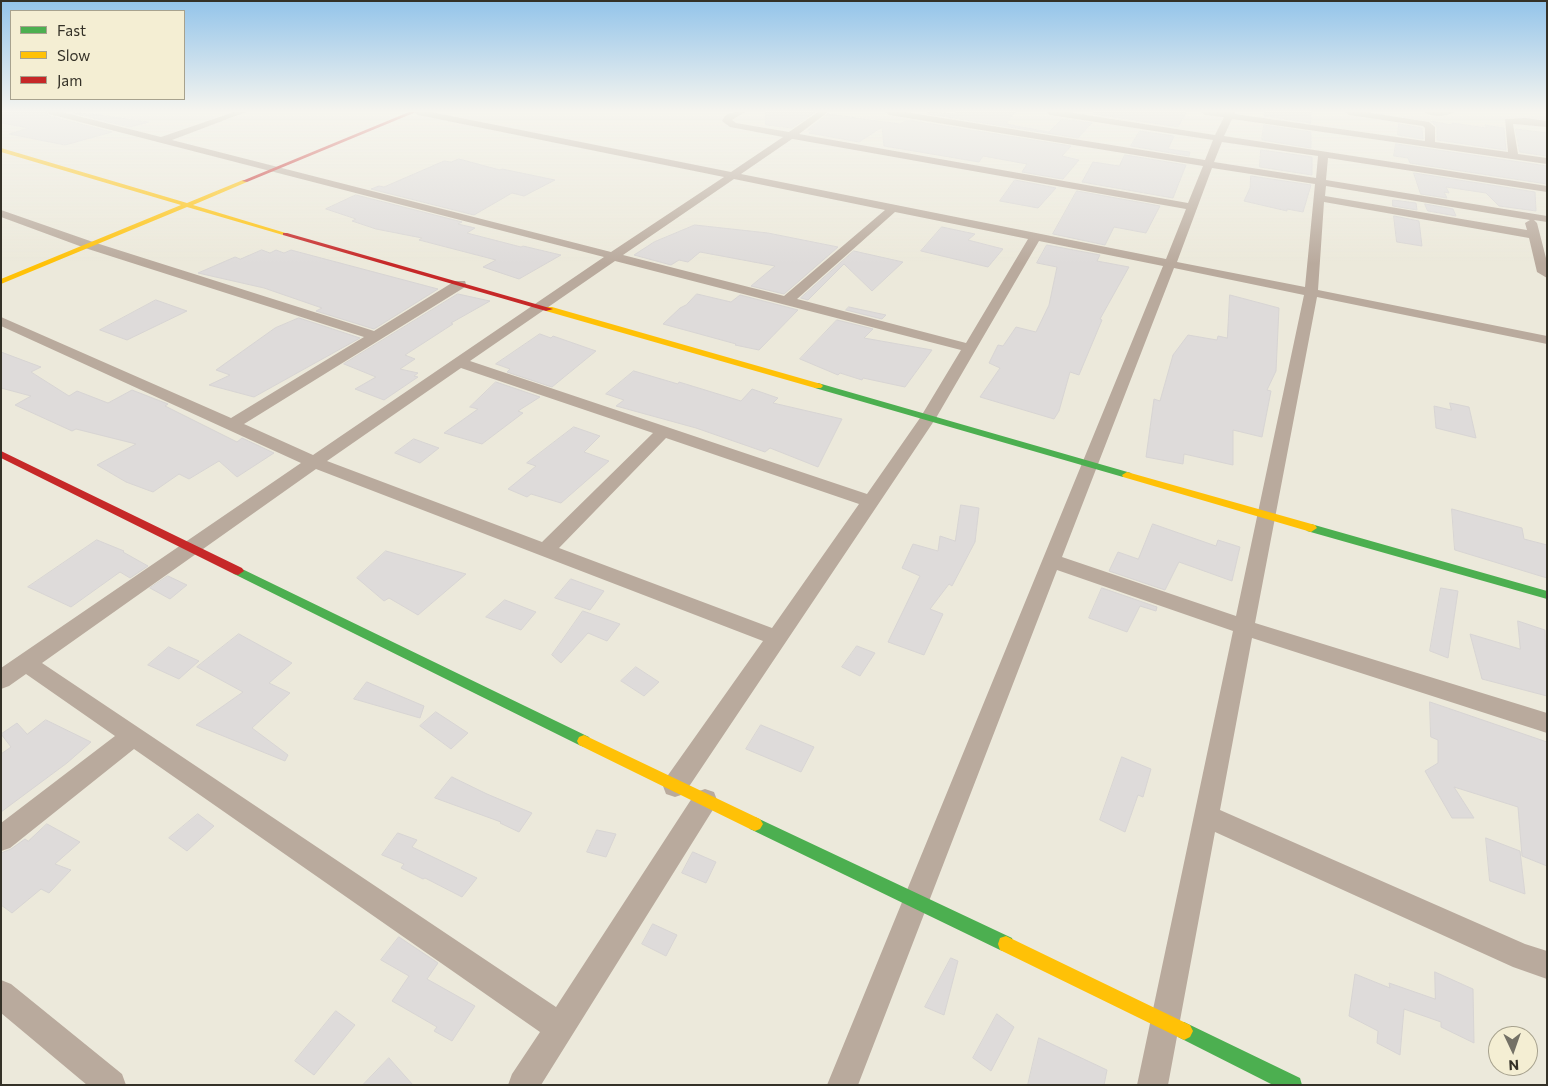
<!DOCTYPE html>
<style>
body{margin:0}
#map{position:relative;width:1548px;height:1086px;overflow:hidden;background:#ece9db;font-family:Commissioner,sans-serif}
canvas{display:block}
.frame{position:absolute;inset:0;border:2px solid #343127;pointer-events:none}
.legend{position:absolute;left:10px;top:10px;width:175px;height:90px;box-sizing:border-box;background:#f4eed3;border:1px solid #a7a28e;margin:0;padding:6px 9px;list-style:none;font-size:15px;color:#343127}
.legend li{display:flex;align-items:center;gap:10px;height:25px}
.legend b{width:25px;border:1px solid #a7a28e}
.north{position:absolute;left:1488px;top:1026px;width:50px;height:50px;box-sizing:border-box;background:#f4eed3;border:1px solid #a7a28e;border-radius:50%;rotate:177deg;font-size:14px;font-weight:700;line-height:20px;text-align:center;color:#343127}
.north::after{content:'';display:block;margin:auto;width:18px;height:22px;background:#747166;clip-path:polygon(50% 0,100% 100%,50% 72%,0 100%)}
</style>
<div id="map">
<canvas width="1548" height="1086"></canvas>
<div class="frame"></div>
<ul class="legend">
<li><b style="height:6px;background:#4caf50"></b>Fast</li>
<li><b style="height:6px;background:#ffc107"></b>Slow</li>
<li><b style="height:6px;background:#c62828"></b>Jam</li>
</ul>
<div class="north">N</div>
</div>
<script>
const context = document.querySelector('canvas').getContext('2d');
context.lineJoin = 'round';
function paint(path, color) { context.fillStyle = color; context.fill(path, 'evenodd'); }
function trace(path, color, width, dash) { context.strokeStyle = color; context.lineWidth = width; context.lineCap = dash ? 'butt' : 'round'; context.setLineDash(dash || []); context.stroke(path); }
const building = new Path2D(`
 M1 112H46L49 116 112 132 65 145 9 134 29 128 1 123Z
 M766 112H815L792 128 766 125Z
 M928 112 954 114 956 112H1015L1006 124 1049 132 1062 119 1092 123 1078 138 928 114Z
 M1094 112H1186L1178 127 1094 114Z
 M1265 112H1311V123L1264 116Z
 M73 113 92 114 149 122 130 127Z
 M828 114 900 124 907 120 1071 146 1062 156 1079 160 1063 179 1022 172 1027 164 983 156 979 162 884 146 882 127 859 142 809 133 813 130H808Z
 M1431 121 1452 125V123L1487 128 1485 125 1504 128 1506 150 1437 140V127Z
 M1399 124 1422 128 1423 139 1398 135Z
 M1264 125 1311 132V148L1262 140Z
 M1516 129 1547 133V156L1520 152Z
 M1140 131 1174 136 1168 149 1190 152 1189 156 1131 146Z
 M1396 144 1547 166V184L1410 163 1408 158 1394 156Z
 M1261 150 1312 157V175L1260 167Z
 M1125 155 1186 165 1173 198 1082 182 1093 162 1119 166Z
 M459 159 500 170 502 169 555 180 524 196 512 193 474 215 371 189 379 186 384 187 444 161 451 162Z
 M1414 173 1535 192 1536 211 1499 206 1486 193 1446 187 1449 193 1444 192 1447 198 1421 194Z
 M1251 176 1311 185 1303 212 1287 209V211L1244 201 1250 188Z
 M1015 180 1056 188 1038 208 1000 201Z
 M1077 191 1160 206 1146 233 1114 227 1105 245 1053 234Z
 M356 195 462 222 458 224 475 228 467 233 521 247 523 246 561 255 519 279 483 267 496 260 419 240 422 238 376 229 352 221 356 219 326 209Z
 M1393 200 1416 203 1417 210 1393 206Z
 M1425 204 1453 209 1456 216 1428 211Z
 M1394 216 1419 221 1422 246 1397 242Z
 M695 225 768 233 838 247 784 294 751 286 775 266 700 252 688 262 679 260 671 265 634 255 654 242Z
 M942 227 975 234 968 240 1003 249 988 267 921 251Z
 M1047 245 1100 255 1097 261 1129 267 1100 319 1102 320 1079 375 1070 372 1059 411 1054 419 980 397 1000 368 989 363 998 345 1003 346 1016 327 1036 332 1049 305 1057 267 1037 263Z
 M262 250 270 253 276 250 284 253 291 250 438 289 374 329 316 311 322 308 264 288 198 273 235 257 240 259Z
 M854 251 903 262 872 291 844 264 808 300 801 298Z
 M458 294 490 301 451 323 453 324 405 355 415 359 400 369 418 373 414 376 418 377 384 400 355 389 376 377 344 364Z
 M697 294 731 302 740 295 798 310 759 350 735 345 736 344 663 324 680 308 686 305Z
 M1230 295 1279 308 1276 371 1267 390 1271 391 1262 437 1233 430V465L1184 454 1183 464 1146 457 1154 399 1160 401 1173 355 1188 335 1217 340 1218 336 1227 338Z
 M156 300 187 311 127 340 100 330Z
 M849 307 886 315 882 319 846 310Z
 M299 318 360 338 254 397 209 385 230 375 216 370 275 328Z
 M837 320 873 329 864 338 932 350 905 387 863 378 862 380 840 373 838 375 800 359Z
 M540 334 551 338 553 336 596 351 552 387 507 372 510 369 496 364Z
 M1 352 41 367 31 372 69 396 77 391 108 403 132 390 168 404 165 406 237 442 242 438 274 453 237 477 219 461 189 479 179 474 153 492 126 482 97 465 136 444 76 429 72 431 15 405 31 396 1 388Z
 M634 371 678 384 679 382 741 401 752 389 778 398 773 403 842 419 818 467 770 448 765 452 696 428 616 406 624 400 606 394Z
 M496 382 540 397 518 411 523 413 482 444 444 433 478 409 470 407Z
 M1450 403 1469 407 1476 438 1436 428 1434 406 1451 410Z
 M574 427 600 436 584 452 609 461 561 503 531 494 527 497 508 489 536 466 527 463Z
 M414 439 439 448 420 463 395 453Z
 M961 505 979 508 975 542 952 586 949 584 930 609 943 614 924 655 888 642 920 576 902 568 913 544 938 551 940 536 955 541Z
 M1452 509 1522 528 1524 539 1547 545V578L1455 550Z
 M1153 524 1216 546 1218 540 1240 547 1232 581 1179 562 1165 590 1109 571 1118 552 1138 559Z
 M97 540 124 551 123 552 148 566 130 578 120 572 71 607 28 587Z
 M386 551 466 574 418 615 389 598 384 601 357 578Z
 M168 576 187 585 170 599 150 588Z
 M571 579 604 591 590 610 555 598Z
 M1102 588 1157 607 1156 611 1140 606 1127 632 1089 618Z
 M1441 588 1458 591 1448 658 1430 651Z
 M505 600 536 612 521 630 486 617Z
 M583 611 620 624 607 641 588 633 561 663 552 655Z
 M1518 621 1545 630 1547 696 1482 679 1470 634 1520 649Z
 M239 634 292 663 269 683 290 693 252 728 288 755 285 761 196 725 243 692 197 667Z
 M857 646 875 653 860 676 842 667Z
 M169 647 199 661 179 679 148 665Z
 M636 667 659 682 644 696 621 681Z
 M367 682 424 706 420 718 354 699Z
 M1430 702 1547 742V866L1522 856 1518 807 1454 787 1474 818H1452L1425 771 1438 763V740L1431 737Z
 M436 712 468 733 451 749 420 726Z
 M46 720 91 742 67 763 1 812V754L11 747 1 734 17 723 27 734Z
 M761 725 814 747 801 772 746 749Z
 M1122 757 1151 769 1143 797 1138 795 1125 832 1100 820Z
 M452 777 487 794 532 813 519 832 500 823 501 822 435 798Z
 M198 814 214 826 187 851 169 838Z
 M47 824 80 842 55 864 71 870 49 893 41 889 12 913 1 905V853L11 849 25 839 28 841Z
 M597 830 616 834 606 857 587 852Z
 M398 833 417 840 412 847 477 878 462 897 425 878 423 879 401 868 404 864 382 855Z
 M1486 838 1520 851 1525 894 1490 881Z
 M693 852 716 862 706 883 682 873Z
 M653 924 677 935 666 956 642 944Z
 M399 937 438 963 427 979 475 1006 452 1041 434 1031 437 1027 392 1001 409 976 381 960Z
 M951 958 958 961 944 1015 925 1007Z
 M1435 972 1473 989 1474 1043 1441 1027V1022L1404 1009 1400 1055 1377 1043 1378 1031 1349 1016 1355 974 1390 988 1389 983 1435 999Z
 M336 1011 355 1025 314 1075 295 1061Z
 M997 1014 1014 1027 991 1071 973 1058Z
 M1039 1038 1107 1070 1104 1085H1028Z
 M389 1058 413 1085H363Z`);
paint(building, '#dedbda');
trace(building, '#d7d4d3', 1);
paint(new Path2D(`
 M48 112H62L161 137 234 112H246L172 140 611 252 724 177 418 115 414 112H431L731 172 783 137 730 127 722 121C726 111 736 112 745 112L732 120 736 123 789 132 818 112H828L799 134 1188 203 1203 166 889 115 885 112H905L1205 160 1213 140 1050 115 1046 112H1067L1215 135 1224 117 1205 115 1201 112H1235V114L1425 141V128L1423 126 1349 115 1345 112H1365L1429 122 1435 127V142L1508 152 1505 119 1526 118 1547 121V127L1513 124 1518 154 1547 158V164L1232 119 1224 136 1547 186V192L1328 158 1326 180 1547 216V222L1534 220 1537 223 1547 262V278L1537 272 1529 238 1324 202 1318 290 1547 336V344L1317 297 1255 623 1547 713V733L1252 638 1220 810 1525 944 1547 951V979L1513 967 1215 832 1168 1085H1137L1233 631 1057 570 858 1085H827L1163 266 1039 241 936 418 684 794 675 797 666 794 663 786 666 778 763 641 316 469 42 663 556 1007 696 792 705 789 714 792 717 800 714 808 541 1085H508L512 1074 540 1032 134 749 10 848 1 851V823L115 736 26 674 9 686 1 689V668L301 463 1 326V317L231 418 364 337 85 248 1 217V210L93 242 374 331 455 281H465L466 284 465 287 244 424 313 455 604 257 49 114ZM792 139H793L1186 209 1166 259 741 174ZM1222 142 1318 156 1316 178 1214 162ZM1212 168 1315 184 1305 287 1177 262ZM734 179 885 210 784 296 623 255ZM1326 186 1530 220 1525 223 1527 230 1325 196ZM895 212 1028 239 966 343 797 299ZM615 261 961 350 920 418 867 494 470 361ZM1174 268 1304 295 1236 616 1062 557ZM461 368 653 433 542 542 327 461ZM666 438 859 504 772 628 559 548Z
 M1424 112H1454C1448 117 1430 117 1424 112Z
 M1 980 11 984 122 1074 126 1085H87L1 1013Z`), '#b9aa9d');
paint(new Path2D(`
 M818 383 1131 473 1132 475 1131 477H1123L815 388 813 386Z
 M1311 524 1547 591V599L1307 531 1305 528 1307 525Z
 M238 567 589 737 591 741 589 745 584 747 579 745 234 574 232 571Z
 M755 817 1012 938 1014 944 1012 950 1006 952 1000 950 750 829 747 824 750 819Z
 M1184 1022 1300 1078 1302 1085H1273L1178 1037 1175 1031 1178 1025Z`), '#4caf50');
paint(new Path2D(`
 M1 148 187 203 243 180H247V182L193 205 289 234 283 235 187 207 1 284V279L181 205 1 152Z
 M546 307H552L821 384 823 386 821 388H815L546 311Z
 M1127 472 1315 525 1317 528 1311 532 1123 477 1122 475Z
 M584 735 760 819 763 824 760 829 755 831 750 829 579 745 577 741 579 737Z
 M1006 936 1190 1025 1193 1031 1190 1037 1184 1040 1178 1037 1000 950 998 944 1000 938Z`), '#ffc107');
paint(new Path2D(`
 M409 112H416L247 182 242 181Z
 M283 233H287L553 309 546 311 283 235Z
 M1 451 242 568 244 571 238 575 234 574 1 458Z`), '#c62828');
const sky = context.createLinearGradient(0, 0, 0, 264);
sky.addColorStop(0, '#93c4ea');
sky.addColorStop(0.42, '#f6f5ef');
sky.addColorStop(1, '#f6f5ef00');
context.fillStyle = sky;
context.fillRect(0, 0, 1548, 264);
</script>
